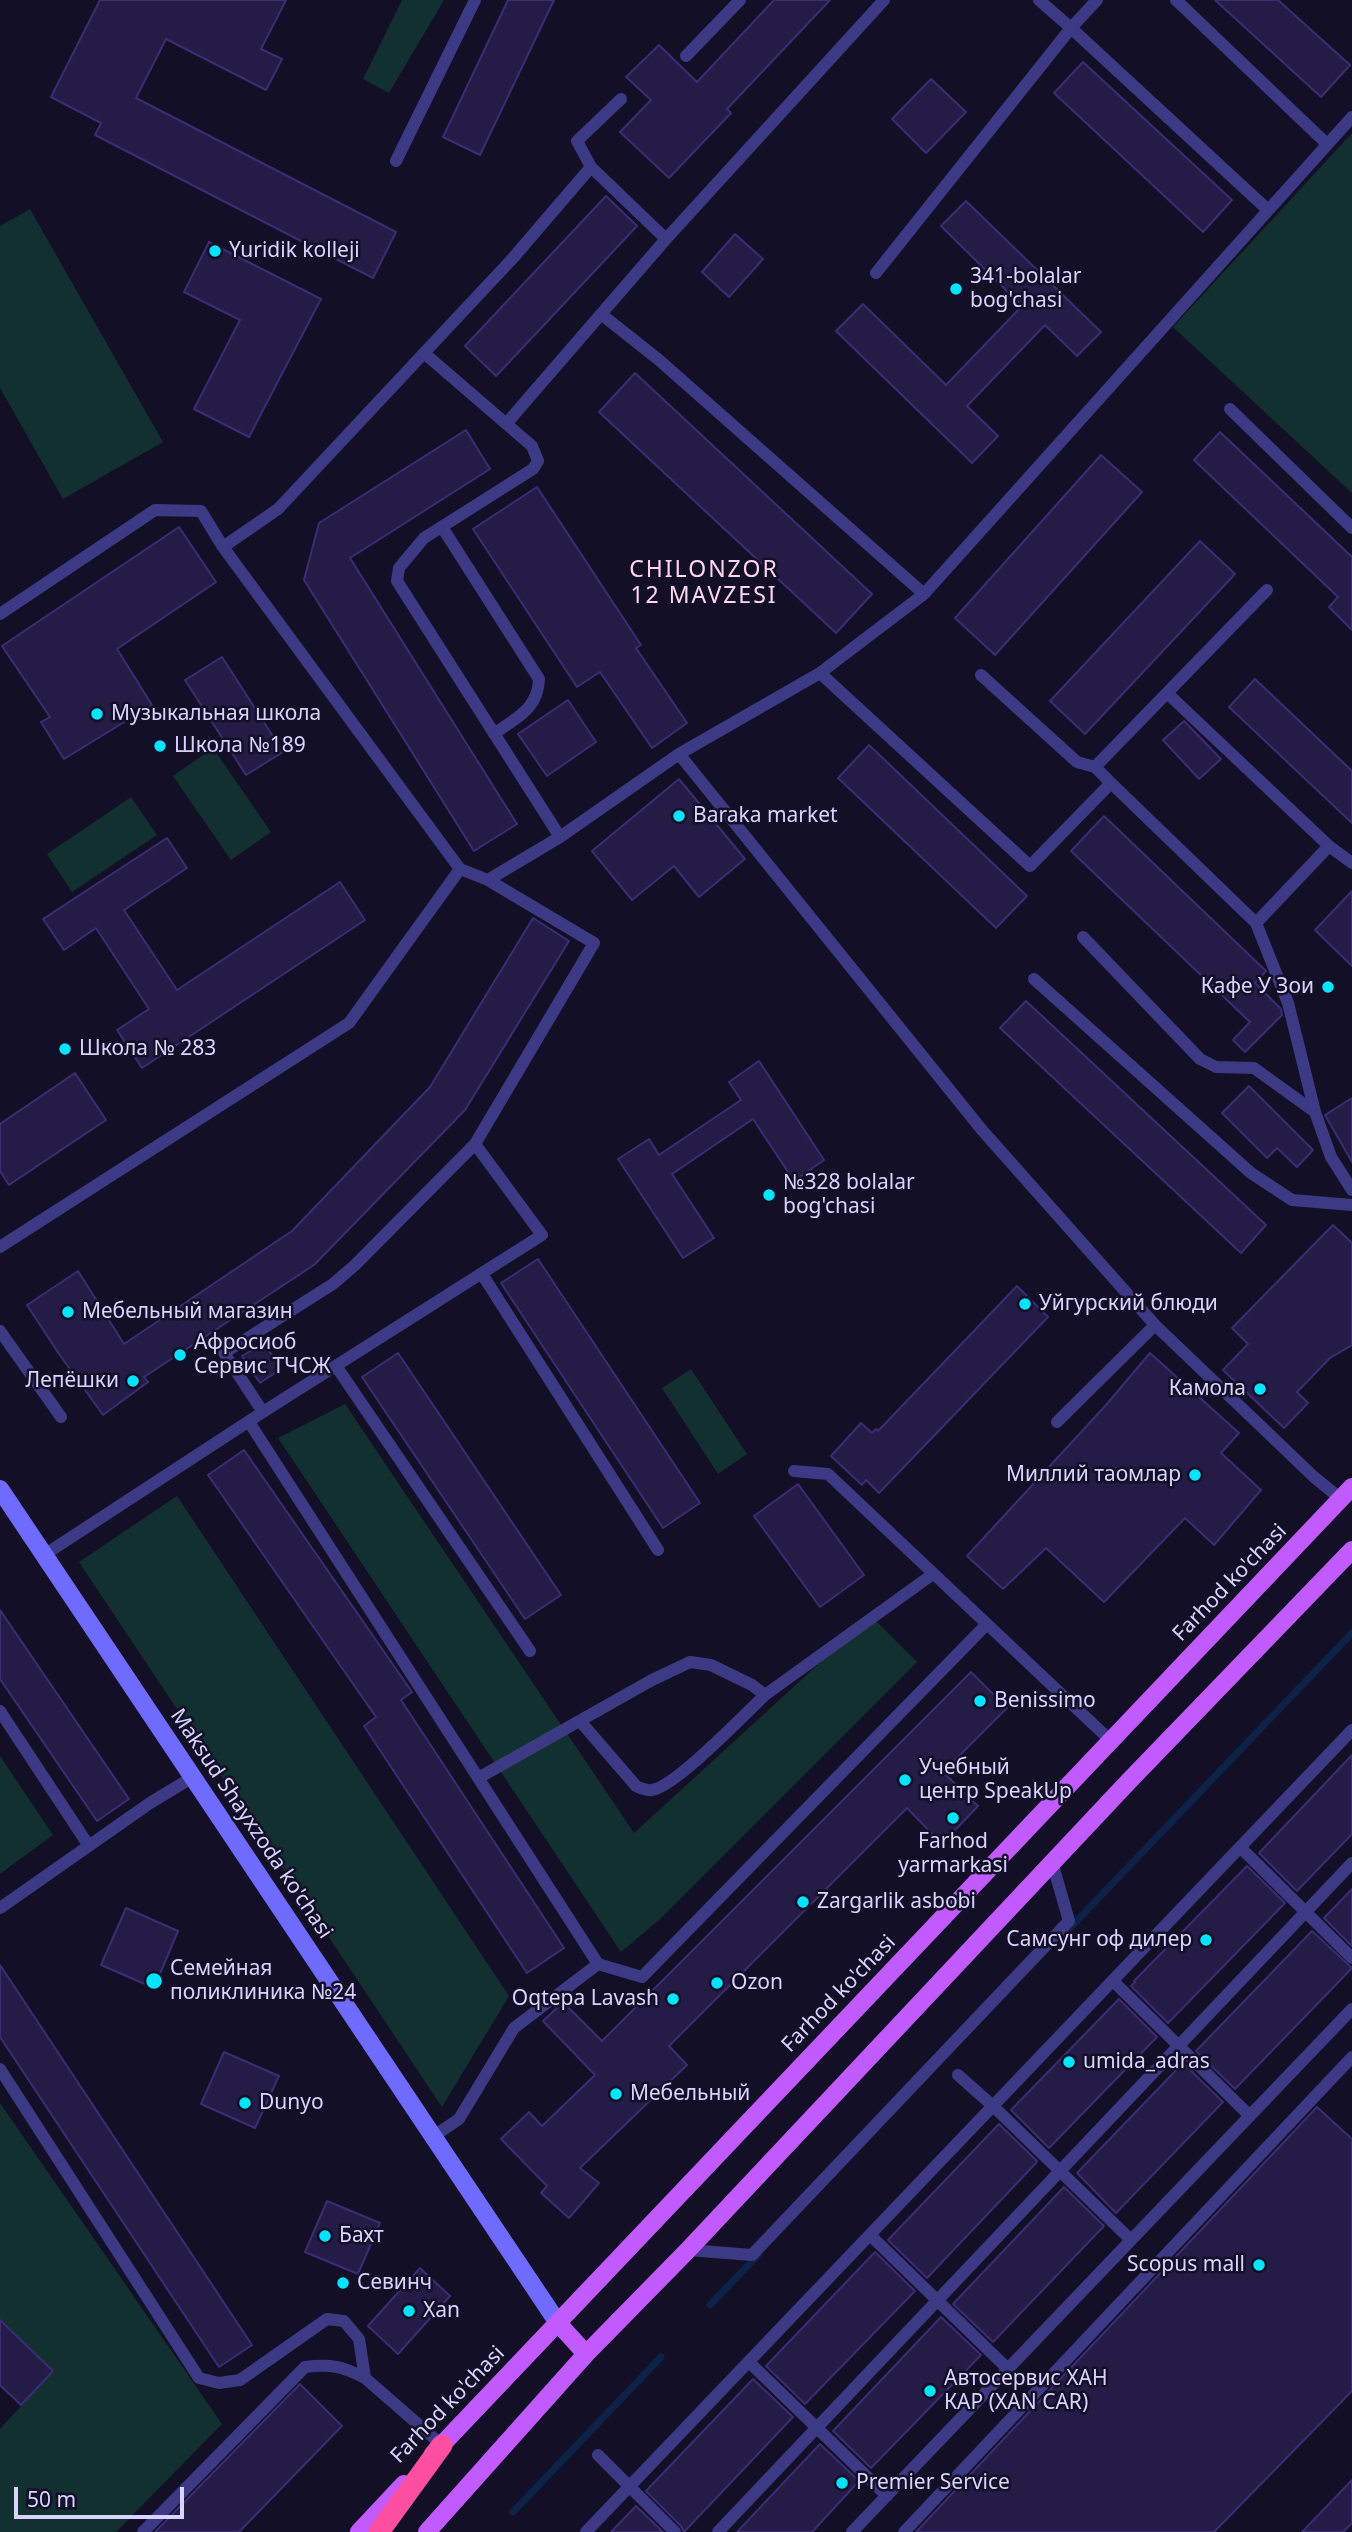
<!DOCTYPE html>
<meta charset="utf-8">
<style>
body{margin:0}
#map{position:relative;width:1352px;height:2532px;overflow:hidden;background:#130f26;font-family:"Noto Sans",sans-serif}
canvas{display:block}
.scale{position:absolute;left:14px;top:2487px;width:170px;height:32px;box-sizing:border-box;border:4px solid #d9d4ff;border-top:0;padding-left:9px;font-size:21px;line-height:24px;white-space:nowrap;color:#d9d4ff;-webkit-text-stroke:5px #130f26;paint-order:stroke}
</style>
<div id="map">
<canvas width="1352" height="2532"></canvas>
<div class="scale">50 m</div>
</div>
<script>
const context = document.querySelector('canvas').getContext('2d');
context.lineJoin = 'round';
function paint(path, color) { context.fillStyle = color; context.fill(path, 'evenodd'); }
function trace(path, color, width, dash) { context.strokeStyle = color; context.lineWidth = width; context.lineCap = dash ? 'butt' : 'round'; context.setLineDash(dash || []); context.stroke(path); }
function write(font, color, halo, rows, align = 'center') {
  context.font = font + ' "Noto Sans",sans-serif'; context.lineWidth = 5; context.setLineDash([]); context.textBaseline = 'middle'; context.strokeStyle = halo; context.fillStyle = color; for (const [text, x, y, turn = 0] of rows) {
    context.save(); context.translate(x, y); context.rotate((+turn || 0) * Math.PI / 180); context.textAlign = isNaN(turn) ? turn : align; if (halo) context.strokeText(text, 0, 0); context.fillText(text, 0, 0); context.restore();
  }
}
paint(new Path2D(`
 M402 0H444L389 93 363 79Z
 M1352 133V493L1173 327Z
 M30 209 163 442 63 499 0 388V226Z
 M213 748 271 832 231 860 173 776Z
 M131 797 157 835 72 892 47 854Z
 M691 1369 747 1454 718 1474 662 1388Z
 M345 1404 634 1833 871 1616 917 1662 659 1920 621 1952 278 1438Z
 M177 1496 509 1996 442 2107 79 1562Z
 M0 1756 53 1835 0 1874Z
 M0 2103 222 2424 116 2532H0V2429L53 2371 0 2320Z`), '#12302f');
trace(new Path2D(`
 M1068 1930 1352 1633
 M710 2305 758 2255
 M513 2512 661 2357`), '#0c2248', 7);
const building = new Path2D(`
 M100 0H286L261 49 282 59 266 90 166 39 136 98 396 232 373 278 95 135 101 123 51 97Z
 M508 0H554L480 155 443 137Z
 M774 0H830L727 109 731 113 669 178 620 132 651 100 626 77 659 45 697 82Z
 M1215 0H1278L1350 65 1321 97Z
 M1083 62 1232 200 1203 232 1054 93Z
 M931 79 966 112 926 153 892 119Z
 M606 196 637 226 496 376 465 346Z
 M966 201 1101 332 1077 356 1045 325 967 406 998 436 972 463 836 331 863 304 946 385 1022 306 941 226Z
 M735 234 763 259 729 297 702 272Z
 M209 242 321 299 249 437 194 409 240 320 184 292Z
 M635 373 872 594 836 633 599 412Z
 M466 430 490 469 350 558 517 824 474 851 304 580 319 523Z
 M1220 432 1352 557V630L1329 607 1338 597 1194 460Z
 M1101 455 1142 492 995 655 955 618Z
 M537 487 641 645 636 648 687 723 652 748 600 672 577 687 473 529Z
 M179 527 216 582 117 649 152 705 64 759 41 722 50 717 2 646Z
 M1200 541 1235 574 1085 734 1050 701Z
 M222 657 283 752 246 775 185 680Z
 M1255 679 1352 771V823L1229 707Z
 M568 700 596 742 547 776 518 734Z
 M1184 721 1221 759 1199 779 1163 740Z
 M869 745 1027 896 996 928 838 778Z
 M679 779 745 859 699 897 674 866 632 900 592 851Z
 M1104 816 1266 971 1255 983 1281 1009 1282 1015 1245 1052 1233 1040 1250 1022 1071 851Z
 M167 838 187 868 124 910 177 990 340 882 365 920 142 1068 117 1030 149 1009 96 928 64 950 43 919Z
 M1352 891V966L1315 930Z
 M533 918 569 941 465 1110 314 1265 144 1377 148 1382 103 1415 59 1354 27 1305 78 1271 124 1344 292 1231 430 1087Z
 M1026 1001 1266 1225 1241 1253 1000 1028Z
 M759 1061 824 1160 794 1181 753 1119 672 1174 714 1238 683 1258 618 1159 649 1139 659 1155 741 1100 729 1082Z
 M75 1073 106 1120 9 1185 0 1171V1124Z
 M1249 1086 1313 1150 1297 1167 1277 1148 1267 1158 1222 1113Z
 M1352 1098V1162L1325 1115Z
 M1333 1225 1352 1243V1345L1330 1358 1297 1392 1308 1403 1284 1428 1223 1370 1248 1344 1232 1328Z
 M538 1259 700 1503 663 1528 501 1283Z
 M1017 1286 1048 1317 879 1493 866 1480 862 1485 831 1456 861 1423 872 1433 876 1429 878 1431Z
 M264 1343 281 1369 260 1383 242 1356Z
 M398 1353 561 1595 525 1619 362 1377Z
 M1150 1353 1239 1433 1221 1453 1261 1490 1214 1545 1185 1518 1104 1602 1046 1548 1003 1589 967 1556 1106 1405Z
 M244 1450 412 1692 401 1700 564 1948 527 1973 364 1726 376 1717 208 1475Z
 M798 1484 864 1575 820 1607 754 1516Z
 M0 1610 129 1799 97 1821 0 1679Z
 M971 1672 1007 1708 943 1772 978 1806 942 1844 907 1808 669 2046 687 2065 580 2168 599 2183 569 2218 541 2193 547 2186 501 2139 529 2112 542 2126 595 2075 543 2021 563 2002 602 2041Z
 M1352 1755V1834L1297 1891 1259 1853Z
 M1247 1866 1285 1903 1168 2023 1131 1986 1135 1982 1134 1981Z
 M1352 1889V1946L1324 1918Z
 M126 1908 178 1931 154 1988 101 1965Z
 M1312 1931 1352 1968 1235 2089 1196 2051Z
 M0 1965 252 2345 219 2367 0 2037Z
 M1119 1999 1157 2037 1049 2148 1011 2110Z
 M224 2052 279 2076 255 2128 201 2104Z
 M1183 2063 1223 2102 1116 2213 1077 2173Z
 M1317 2107 1352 2139V2391L1214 2532H916Z
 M999 2124 1037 2161 1036 2163 927 2278 888 2240Z
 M1064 2187 1104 2226 993 2342 953 2304Z
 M327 2201 380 2223 358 2274 305 2252Z
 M875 2252 915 2291 805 2404 766 2366Z
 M420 2268 450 2296 398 2354 368 2326Z
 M941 2317 981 2355 871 2468 833 2431Z
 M0 2320 53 2371 21 2405 0 2385Z
 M753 2379 793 2417 684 2532 681 2526 646 2491Z
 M300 2384 342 2426 239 2532H155Z
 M820 2444 859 2481 812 2532H737Z
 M1352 2480V2523L1343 2532H1302Z
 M636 2506 663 2532H611Z`);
paint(building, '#241b47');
trace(building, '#3b2d73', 2);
trace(new Path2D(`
 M1039 0 1071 28 1097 0
 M1176 0 1327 144
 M686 56 740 0
 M396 161 475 0
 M666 239 884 0
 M876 273 1071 28 1268 210
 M601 314 659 360 924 594 1352 117
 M424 353 532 446 538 461 533 469 424 538 399 568 397 581 560 837
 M1230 409 1352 528
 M506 424 666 239 591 167 577 141 621 99
 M442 527 539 679C538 709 517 717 494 734
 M0 614 155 510 201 511 223 547 278 509 513 258 591 167
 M820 673 1030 866 1111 783 1256 923 1329 846 1352 863
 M981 675 1077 762 1095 767
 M1167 693 1329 846
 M679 754 820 673 924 594
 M1111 783 1095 767 1267 590
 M460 869 488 880 560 837 679 754 982 1130 1155 1325 1314 1477 1341 1499
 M1256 923 1288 1003 1315 1112 1331 1157 1352 1190
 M1083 937 1200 1059 1216 1067 1254 1068 1315 1112
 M1034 979 1251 1173 1292 1200 1352 1205
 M0 1247 349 1023 460 869 223 547
 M482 1274 658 1550
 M0 1331 61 1417
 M336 1366 530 1651
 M263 1412 224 1353 333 1284 355 1265 475 1144
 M249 1422 598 1964
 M1057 1422 1155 1325
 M794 1471 828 1474 1111 1741
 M44 1555 263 1412 542 1235 475 1144 594 943 488 880
 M0 1711 89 1846
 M580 1721 636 1786C641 1788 646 1791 652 1790 676 1786 744 1715 765 1695
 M480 1777 652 1680 690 1662 711 1665 752 1685 765 1695 933 1574
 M1240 1847 1352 1958
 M0 1908 150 1803 193 1777
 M1113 1981 1250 2116
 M0 2069 199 2378 219 2383 240 2380 327 2319 344 2321 359 2339 365 2378 442 2445
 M958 2075 993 2106 1131 2240
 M434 2136 459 2119 514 2028 598 1964 642 1977 986 1625
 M870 2235 1008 2369
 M688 2250 752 2255 1069 1921 1052 1862
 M749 2362 887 2496
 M598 2455 675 2532
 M143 2532 305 2367C331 2364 342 2366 365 2378
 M586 2532 1352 1730
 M718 2532 1352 1863
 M852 2532 1352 2009
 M904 2532 1352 2057`), '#3d3a85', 12);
trace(new Path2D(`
 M0 1489 558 2323`), '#6f6bff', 18);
trace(new Path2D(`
 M558 2323 586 2354
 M433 2454 1352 1487
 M359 2532 404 2484
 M427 2532 586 2354 688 2250 1129 1781 1352 1550`), '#c25bff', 18);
trace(new Path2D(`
 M379 2532 442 2445`), '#ff4fa3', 21);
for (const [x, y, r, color] of [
 [215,251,7,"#00e5ff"],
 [956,289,7,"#00e5ff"],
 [97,714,7,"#00e5ff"],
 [160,746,7,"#00e5ff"],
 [679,816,7,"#00e5ff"],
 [1328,987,7,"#00e5ff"],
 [65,1049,7,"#00e5ff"],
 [769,1195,7,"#00e5ff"],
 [1025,1304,7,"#00e5ff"],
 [68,1312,7,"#00e5ff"],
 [180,1355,7,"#00e5ff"],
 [133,1381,7,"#00e5ff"],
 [1260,1389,7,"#00e5ff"],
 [1195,1475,7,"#00e5ff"],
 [980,1701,7,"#00e5ff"],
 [905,1780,7,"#00e5ff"],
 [953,1818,7,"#00e5ff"],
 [803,1902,7,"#00e5ff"],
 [1206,1940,7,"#00e5ff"],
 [154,1981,9,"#00e5ff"],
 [717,1983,7,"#00e5ff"],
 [673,1999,7,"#00e5ff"],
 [1069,2062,7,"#00e5ff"],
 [616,2094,7,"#00e5ff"],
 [245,2103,7,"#00e5ff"],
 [325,2236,7,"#00e5ff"],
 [1259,2265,7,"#00e5ff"],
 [343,2283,7,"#00e5ff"],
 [409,2311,7,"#00e5ff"],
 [930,2391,7,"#00e5ff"],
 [842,2483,7,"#00e5ff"]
]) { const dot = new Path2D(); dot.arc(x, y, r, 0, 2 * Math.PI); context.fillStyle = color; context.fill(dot); trace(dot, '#130f26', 2.5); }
write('21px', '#d9d4ff', '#130f26', [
 ["Yuridik kolleji",229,251],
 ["341-bolalar",970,277],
 ["bog'chasi",970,301],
 ["Музыкальная школа",111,714],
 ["Школа №189",174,746],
 ["Baraka market",693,816],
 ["Кафе У Зои",1314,987,"right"],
 ["Школа № 283",79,1049],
 ["№328 bolalar",783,1183],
 ["bog'chasi",783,1207],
 ["Уйгурский блюди",1039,1304],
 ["Мебельный магазин",82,1312],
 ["Афросиоб",194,1343],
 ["Сервис ТЧСЖ",194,1367],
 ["Лепёшки",119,1381,"right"],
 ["Камола",1246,1389,"right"],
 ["Миллий таомлар",1181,1475,"right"],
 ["Benissimo",994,1701],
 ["Учебный",919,1768],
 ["центр SpeakUp",919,1792],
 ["Farhod",953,1842,"center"],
 ["yarmarkasi",953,1866,"center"],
 ["Zargarlik asbobi",817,1902],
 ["Самсунг оф дилер",1192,1940,"right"],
 ["Семейная",170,1969],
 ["поликлиника №24",170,1993],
 ["Ozon",731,1983],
 ["Oqtepa Lavash",659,1999,"right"],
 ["umida_adras",1083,2062],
 ["Мебельный",630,2094],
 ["Dunyo",259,2103],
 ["Бахт",339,2236],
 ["Scopus mall",1245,2265,"right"],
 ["Севинч",357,2283],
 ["Xan",423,2311],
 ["Автосервис ХАН",944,2379],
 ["КАР (XAN CAR)",944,2403],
 ["Premier Service",856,2483]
], 'left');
write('21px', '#d9d4ff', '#130f26', [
 ["Farhod ko'chasi",1230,1583,-46],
 ["Maksud Shayxzoda ko'chasi",251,1824,56],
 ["Farhod ko'chasi",839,1994,-46],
 ["Farhod ko'chasi",448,2405,-46]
]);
context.letterSpacing = '2px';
write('23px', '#ffd6f0', '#130f26', [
 ["CHILONZOR",704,570],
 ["12 MAVZESI",704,596]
]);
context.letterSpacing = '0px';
</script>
